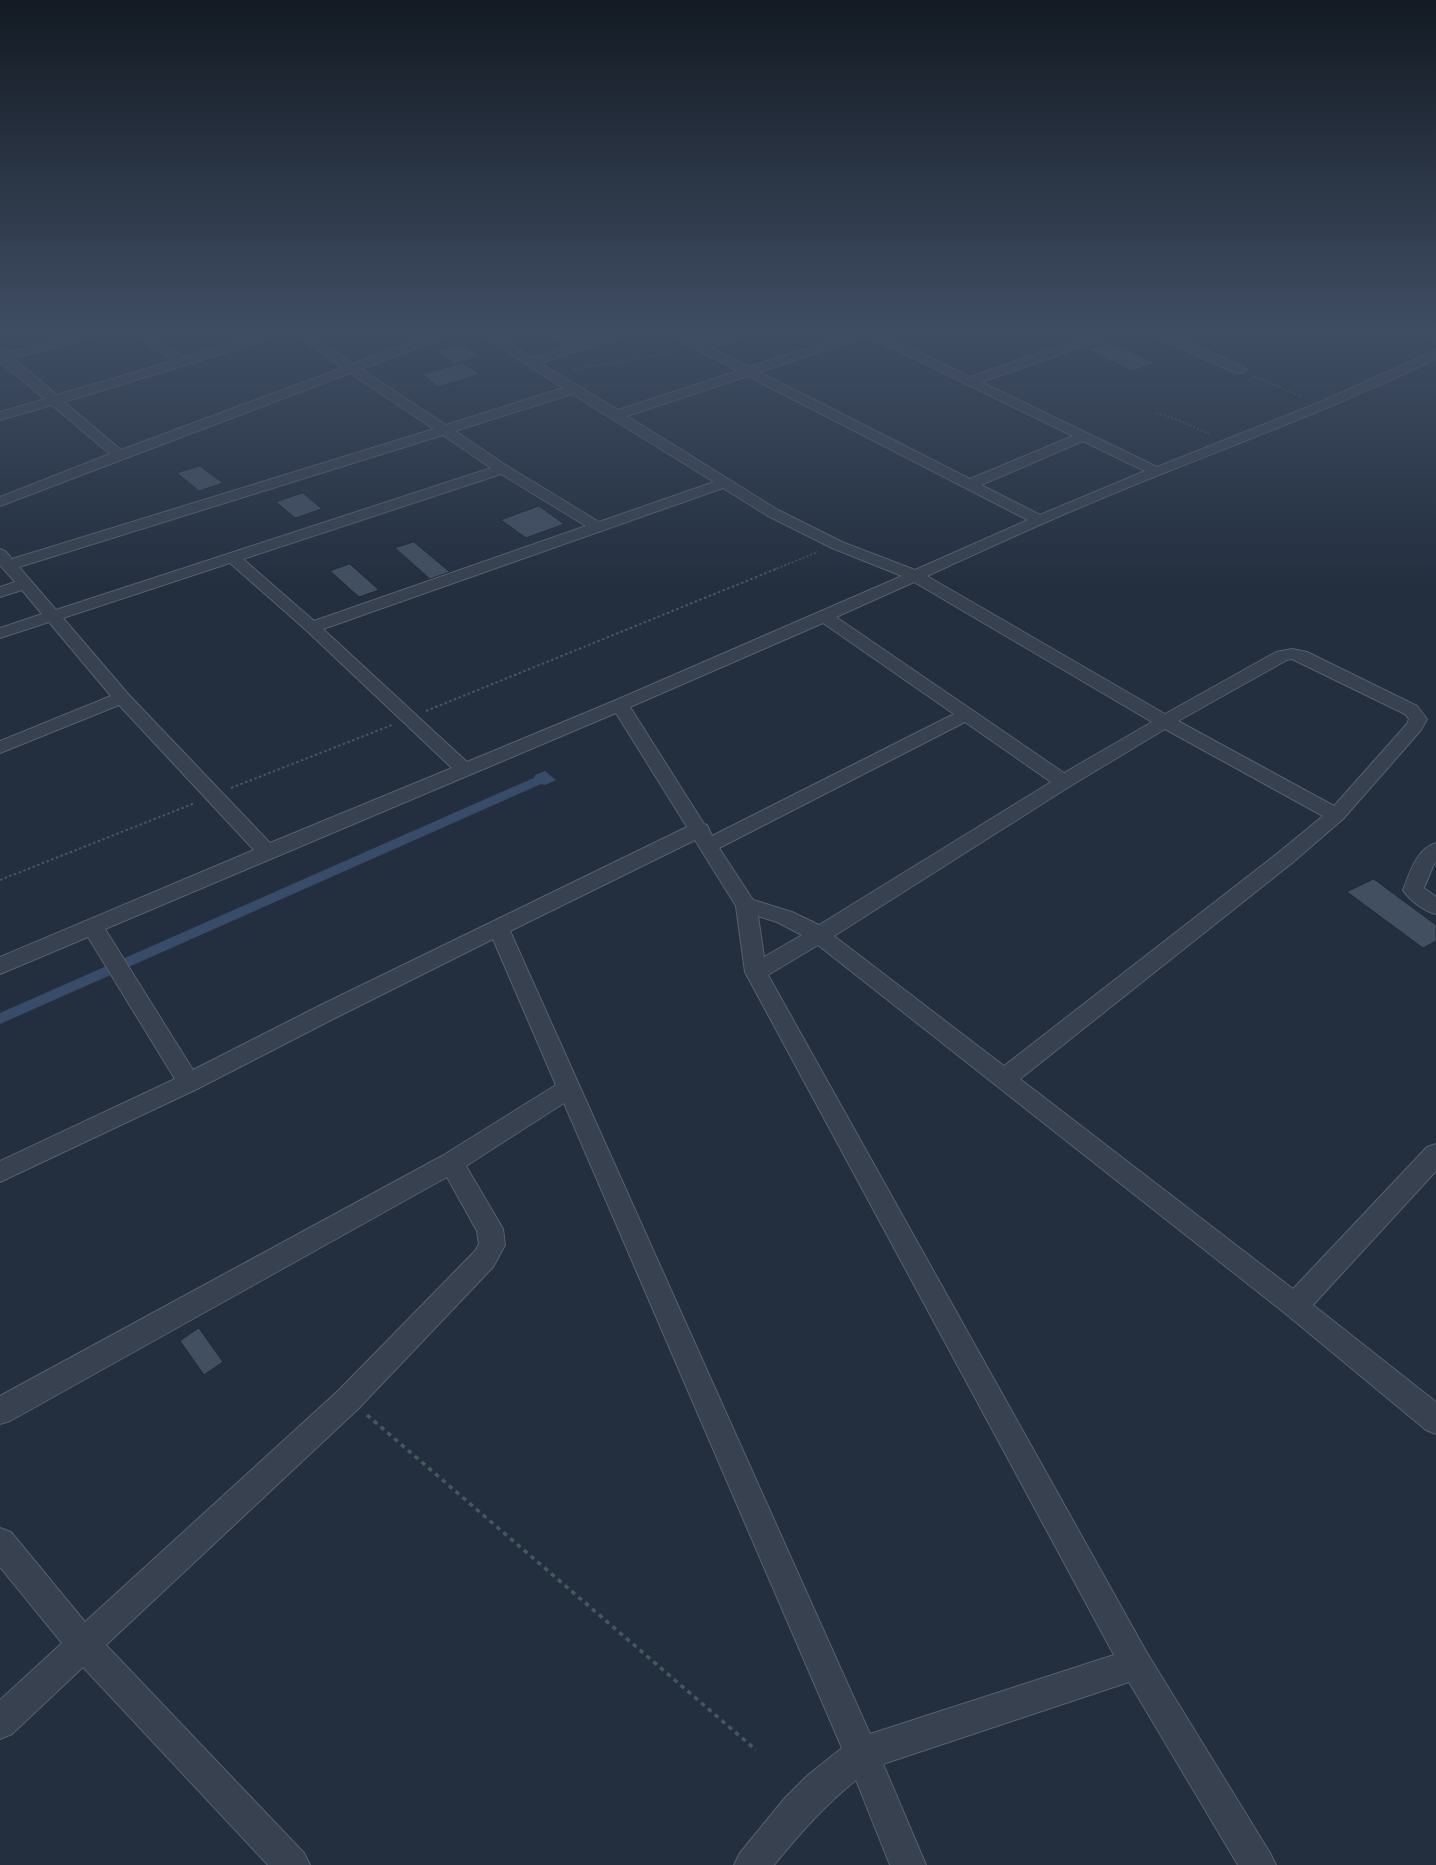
<!DOCTYPE html>
<style>
body{margin:0}
canvas{display:block;background:#232f3f}
</style>
<canvas width="1436" height="1865"></canvas>
<script>
const context = document.querySelector('canvas').getContext('2d');
context.lineJoin = 'round';
function paint(path, color) { context.fillStyle = color; context.fill(path, 'evenodd'); }
function trace(path, color, width, dash) { context.strokeStyle = color; context.lineWidth = width; context.lineCap = dash ? 'butt' : 'round'; context.setLineDash(dash || []); context.stroke(path); }
paint(new Path2D(`
 M545 771 556 780 545 785 541 784 0 1024V1013L506 790 534 778 535 775Z`), '#384c69');
const building = new Path2D(`
 M528 326H622L623 328 563 347Z
 M1109 342 1155 363 1132 371 1086 349Z
 M461 344 481 356 455 364 435 351Z
 M463 363 481 374 438 387 423 374Z
 M200 466 223 483 199 491 177 473Z
 M303 493 322 509 295 518 276 502Z
 M539 506 564 524 526 538 501 520Z
 M414 542 450 572 430 579 395 548Z
 M350 564 379 590 359 597 330 571Z
 M1374 879 1436 925V941L1423 948 1347 892Z
 M199 1328 223 1362 204 1375 180 1341Z`);
paint(building, '#424f61');
trace(building, '#1e2836', 1);
const minor = new Path2D(`
 M107 326H137L184 357 233 342 271 326H299L353 364 454 326H484L532 358 635 326H669L701 343 752 326H771L769 328 710 348 749 367 858 332 850 326H866L869 328 875 326 881 330 879 333 970 377 1118 326H1151L1244 367 1246 370 1244 373H1236L1136 328 981 382 1157 467 1318 403 1436 350V359C1324 413 1207 454 1093 502 1037 525 982 551 927 576L1165 714 1276 652 1292 649 1307 652 1417 706 1427 719 1421 730 1343 819 1292 863 1020 1079 1293 1289 1427 1147 1436 1144V1171L1313 1305 1436 1402V1434L1426 1430 1286 1314 818 945 768 975 1147 1653 1270 1853 1276 1865H1238L1129 1682 883 1764 926 1865H890L856 1780C824 1806 800 1833 774 1865H734L740 1853 784 1799 808 1775 842 1748 564 1103 466 1166 503 1229 505 1245 493 1267 359 1408 106 1645 304 1853 310 1865H268L83 1667 12 1734 0 1739V1700L62 1643 0 1567V1528L11 1532 85 1622 339 1390 475 1251 479 1244 477 1231 447 1177 10 1421 0 1424V1396L442 1156 556 1085 493 939 335 1018 197 1089 0 1182V1161L175 1079 88 937 0 974V957L254 850 119 705 0 753V741L111 696 49 622 0 638V628L42 614 22 590 0 597V587L15 582 0 565V549L5 551 12 559 434 429 350 373 0 506V497L110 454 52 405 0 420V412L45 399 0 362V350L6 353ZM654 327 738 371 618 410 540 363ZM470 328 563 388 446 425 361 369ZM125 329 173 361 57 395 13 358ZM285 329 296 334 342 368 121 450 64 402 241 348ZM868 336 1073 436 970 479 759 372ZM748 376 1028 520 915 570 842 542 778 510 627 416ZM572 394 714 482 599 522 507 466 455 431ZM443 435 491 468 56 610 19 567ZM1083 441 1145 471 1040 515 981 485ZM501 474 586 526 314 621 243 559ZM723 488 768 516 832 548 902 576 614 701 467 762 323 629ZM230 563 306 630 452 768 270 843 128 694 63 618ZM914 582 1152 722 1064 773 836 617ZM823 623 954 714 712 836 707 825 704 824 630 707ZM1292 659 1405 714 1409 719 1407 724 1334 806 1178 721 1287 660ZM616 713 687 827 319 1006 193 1070 105 929ZM965 722 1051 782 819 925 792 912 753 900 719 848ZM1165 729 1323 816 1278 853 1004 1066 834 936 1072 785ZM695 840 736 906 745 972 1114 1655 870 1734 510 931ZM758 916 777 922 802 935 764 957Z
 M1402 326H1418L1436 335V343Z
 M1436 843V862L1433 866 1424 888 1436 897V914C1424 911 1409 900 1403 890 1410 873 1416 849 1436 843Z`);
trace(minor, '#555f6d', 2);
trace(new Path2D(`
 M574 370 676 351
 M1254 376 1302 397
 M1156 413 1181 421 1209 434
 M773 570 818 552`), '#43595d', 1.5, [2, 2]);
trace(new Path2D(`
 M426 711 776 569
 M231 788 392 725
 M0 880 195 803`), '#43595d', 2, [2.5, 2.5]);
trace(new Path2D(`
 M367 1415 756 1750`), '#43595d', 3.5, [4.5, 4.5]);
paint(minor, '#37414f');
const sky = context.createLinearGradient(0, 0, 0, 587);
sky.addColorStop(0, '#131a23');
sky.addColorStop(0.56, '#3f4d63');
sky.addColorStop(1, '#3f4d6300');
context.fillStyle = sky;
context.fillRect(0, 0, 1436, 587);
</script>
